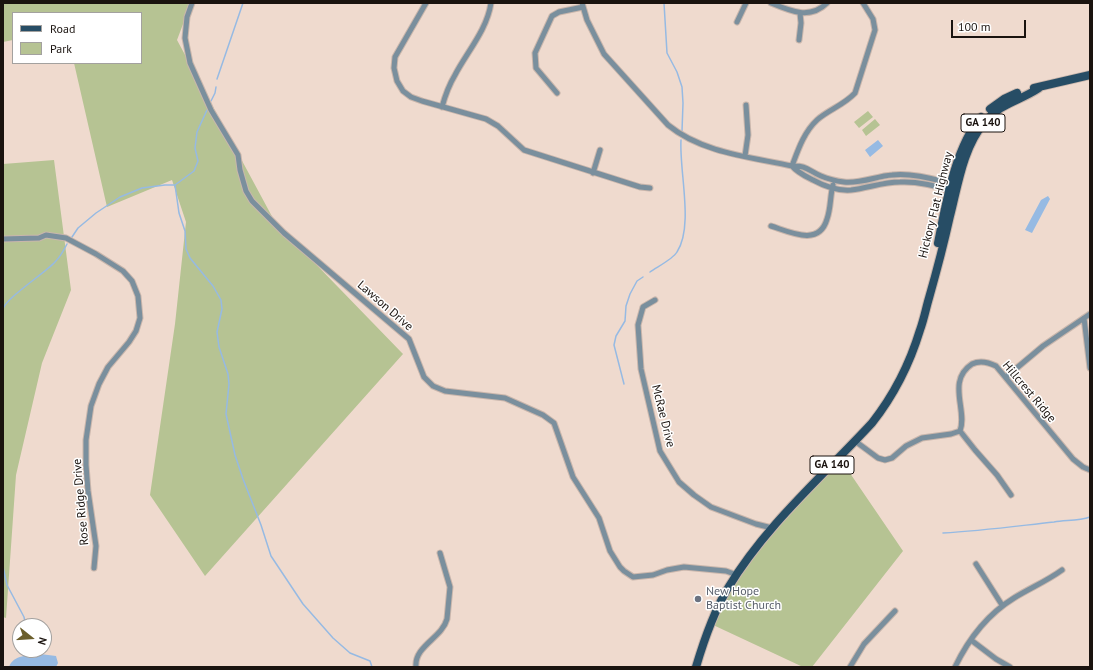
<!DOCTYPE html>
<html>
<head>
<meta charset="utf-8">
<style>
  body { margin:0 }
  #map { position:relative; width:1093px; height:670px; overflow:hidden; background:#efdace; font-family:"PT Sans",sans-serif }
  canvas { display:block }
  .frame { position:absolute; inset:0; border:4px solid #1a130f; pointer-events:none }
  .legend { position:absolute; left:12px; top:12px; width:130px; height:52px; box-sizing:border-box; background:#fff; border:1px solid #a3a19f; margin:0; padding:5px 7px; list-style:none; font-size:12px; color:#1a130f }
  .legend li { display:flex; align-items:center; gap:8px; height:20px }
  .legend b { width:20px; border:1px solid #a3a19f }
  .north { position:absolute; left:12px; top:618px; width:40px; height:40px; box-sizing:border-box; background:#fff; border:1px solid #a3a19f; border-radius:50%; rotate:107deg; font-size:11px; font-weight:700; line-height:16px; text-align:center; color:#1a130f }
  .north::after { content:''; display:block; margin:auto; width:14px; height:18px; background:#6b5e2b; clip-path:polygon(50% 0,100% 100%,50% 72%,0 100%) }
  .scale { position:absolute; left:951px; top:20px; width:75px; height:18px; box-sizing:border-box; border:2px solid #1a130f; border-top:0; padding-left:5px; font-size:12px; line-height:14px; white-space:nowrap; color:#1a130f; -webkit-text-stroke:3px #fff; paint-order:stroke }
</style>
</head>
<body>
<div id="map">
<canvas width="1093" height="670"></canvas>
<div class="frame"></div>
<ul class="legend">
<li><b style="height:5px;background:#274d65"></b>Road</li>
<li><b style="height:11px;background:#b6c393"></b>Park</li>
</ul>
<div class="north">N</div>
<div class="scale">100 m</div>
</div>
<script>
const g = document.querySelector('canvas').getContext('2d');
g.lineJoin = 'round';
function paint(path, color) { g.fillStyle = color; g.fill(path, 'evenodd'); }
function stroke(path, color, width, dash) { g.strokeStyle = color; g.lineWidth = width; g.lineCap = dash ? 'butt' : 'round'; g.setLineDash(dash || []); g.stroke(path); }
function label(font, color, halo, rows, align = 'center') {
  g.font = font + ' "PT Sans",sans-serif'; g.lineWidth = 3; g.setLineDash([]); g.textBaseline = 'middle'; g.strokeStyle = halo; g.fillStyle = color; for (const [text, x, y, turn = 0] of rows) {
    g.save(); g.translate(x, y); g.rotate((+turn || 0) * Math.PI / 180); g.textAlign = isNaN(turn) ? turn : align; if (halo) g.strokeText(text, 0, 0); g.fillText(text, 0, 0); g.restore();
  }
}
paint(new Path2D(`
  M3,3H191L177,40L275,222L403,354L205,576L150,495L175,324L186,222L172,180L107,207L74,63H141V13H13V40L3,42Z
  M868,111L873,117L859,128L854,122Z
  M875,119L880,125L866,136L862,130Z
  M54,160L71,290L42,363L16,475L6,618L3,617V164Z
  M841,460L903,551L812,667H803L711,624L722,592L772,528L785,520Z`), '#b6c393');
paint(new Path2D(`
  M878,140L883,146L870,157L865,150Z
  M1048,196L1050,199L1032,233L1025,230L1041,200Z
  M40,654L56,656L58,663L56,667H9C14,654 28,656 40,654Z`), '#96bae3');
stroke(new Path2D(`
  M664,3L667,53L677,72L682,87L683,103L682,131
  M217,79L243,3
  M211,101L215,93L216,87
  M175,185L179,213L185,231L186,249L190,258L213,286L221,300L222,309L217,332L219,347L228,374L229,384L226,414L235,455L243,479L261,525L271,556L303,604L333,638L350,653L370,661L372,667
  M72,237L78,228L96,213L120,197L142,188L165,185H175L194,171L198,161L195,148L197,132L207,110
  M650,272C657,267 673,259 677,252C694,226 679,171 681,140
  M3,309C6,298 45,273 55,262C60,257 64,250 67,244
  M624,384L614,345L616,336L625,321L626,306L630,294L637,281L643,277
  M943,533C980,531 1017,526 1054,522C1066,520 1078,521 1090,517
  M3,567L7,585L24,617L26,626
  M32,650V655`), '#96bae3', 1.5);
const street = new Path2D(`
  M192,3L187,17L185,38L190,63L211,110L238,155L240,170L246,191L252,201L284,233L409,339L424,377L433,386L445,391L505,398L543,415L554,423L573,477L599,518L610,551L620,567L624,571L633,577L653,575L667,570L684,567L726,571L737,575
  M426,3L395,57L394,68L397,81L403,91L411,97L422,101L486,119L498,126L524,150L640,187L650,188
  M582,3L587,20L604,54L668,125C702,153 751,157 792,166C806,165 809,171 821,176C828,179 836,181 844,182C860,184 877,176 892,175C913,173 933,179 953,184
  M771,3C790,11 810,20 827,3
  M737,22L746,3
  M799,40L801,23L800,13
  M557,93L536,68L535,53L552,16L559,12L583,7
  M442,107C445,96 449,85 455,75C467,52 487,30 491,3
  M745,156L748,135L746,105
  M792,166C798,150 804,132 817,120C828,110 844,105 855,93L875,30L873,19L863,3
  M792,166C798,173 805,176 813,180C824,186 838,191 851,190C868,188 883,182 900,182C918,181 935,186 952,191
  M593,173L600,150
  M771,226C790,232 819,247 827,219C831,208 830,196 833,185
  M3,239L39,238L46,235L66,238L96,254L123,271L132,281L138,296L140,318L136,331L129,342L108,367L99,384L91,406L86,440V465L88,491L96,546L94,568
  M655,300L643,307L638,325L641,369L660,451L679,482L694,495L711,507L756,524L772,528
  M1084,318L1090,368
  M1006,377L1043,346L1090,314
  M855,441L878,458L885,460L892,458L906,446L922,438L951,434L960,431
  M1011,495L997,475L975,450L960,431C968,411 946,381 972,364C980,360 988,362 996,366L1073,459L1083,467L1090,470
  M976,564L1002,605
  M971,640L996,659L1010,667
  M416,667C414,646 442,638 447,619L450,587L440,553
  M850,667L864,644L895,611
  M955,667C968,640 988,614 1014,598C1030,588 1047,581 1062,570`);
const primary = new Path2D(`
  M1034,88L1090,75
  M990,109L1004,99L1017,93
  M938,243C946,204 955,147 981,117
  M696,667C704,640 713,613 728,588C766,525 822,477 872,423C894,395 910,363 920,330C924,319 926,308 929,298C937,270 944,243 950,216C958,185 963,148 984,123C1000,103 1020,101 1039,88`);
stroke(street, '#c9b6ac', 7);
stroke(primary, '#c9b6ac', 10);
stroke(street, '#7a8f9d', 5);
stroke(primary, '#274d65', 8);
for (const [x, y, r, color] of [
  [698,599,4,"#6b7280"]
]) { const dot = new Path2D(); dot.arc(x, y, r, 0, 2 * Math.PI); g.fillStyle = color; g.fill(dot); stroke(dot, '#fff', 1.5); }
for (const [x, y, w] of [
  [983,123,44],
  [832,465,44]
]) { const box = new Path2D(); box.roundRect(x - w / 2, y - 9, w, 18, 3); g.fillStyle = '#fff'; g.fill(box); stroke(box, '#1a130f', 1); }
label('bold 11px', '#1a130f', null, [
  ["GA 140",983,123],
  ["GA 140",832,465]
]);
label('12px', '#1a130f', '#fff', [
  ["Hickory Flat Highway",936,205,-76],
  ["Lawson Drive",385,306,41],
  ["Hillcrest Ridge",1029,392,50],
  ["McRae Drive",663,416,76],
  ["Rose Ridge Drive",81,502,-95]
]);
label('12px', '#5b616d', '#fff', [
  ["New Hope",706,592],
  ["Baptist Church",706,606]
], 'left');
</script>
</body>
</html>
